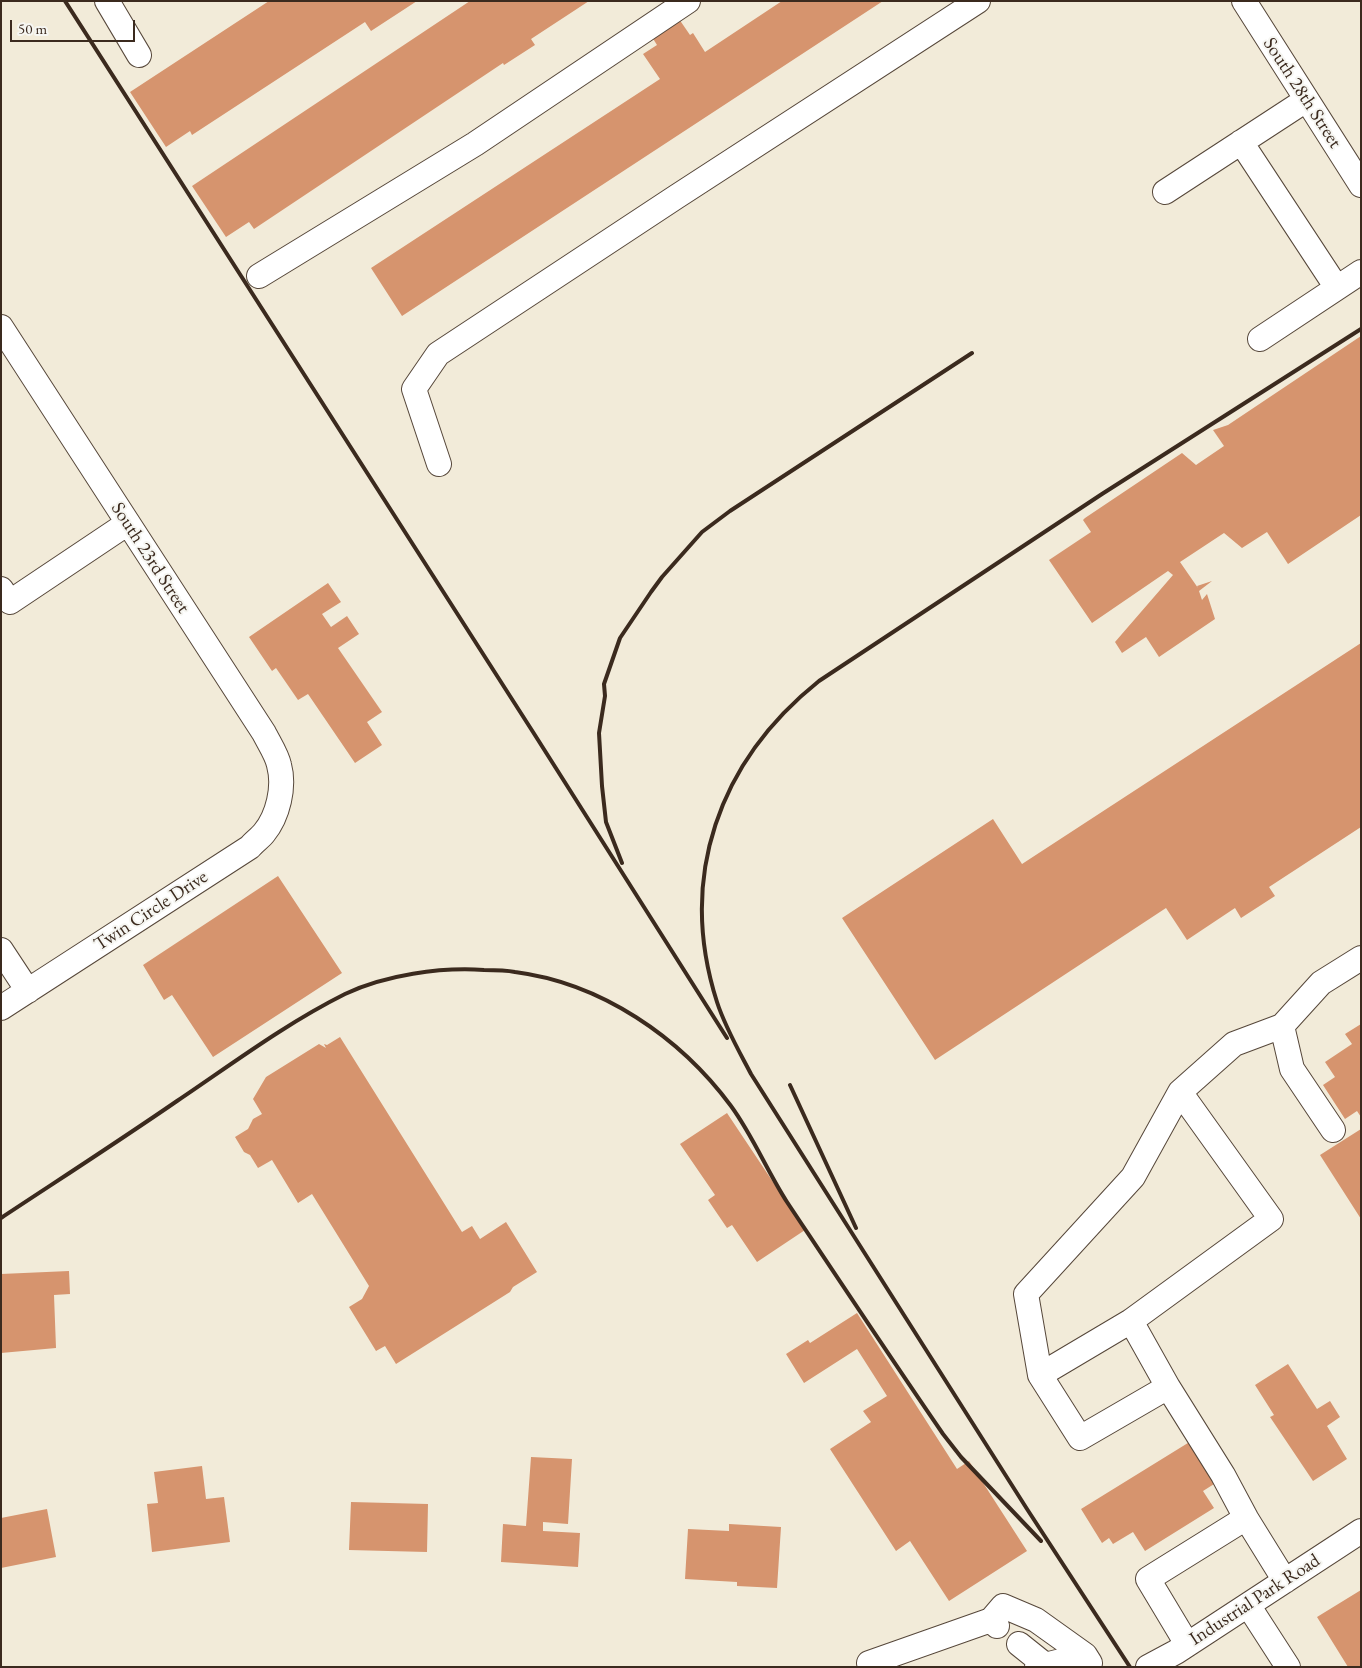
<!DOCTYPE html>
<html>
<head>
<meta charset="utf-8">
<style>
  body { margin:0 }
  #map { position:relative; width:1362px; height:1668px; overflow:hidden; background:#f2ebd9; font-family:"EB Garamond",serif }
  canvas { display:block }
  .frame { position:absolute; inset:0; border:2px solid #3b2a1e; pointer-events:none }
  .scale { position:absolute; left:10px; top:20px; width:125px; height:22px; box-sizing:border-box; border:2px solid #3b2a1e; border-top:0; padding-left:6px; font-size:15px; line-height:18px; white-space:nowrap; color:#3b2a1e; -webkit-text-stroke:4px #f6f6f2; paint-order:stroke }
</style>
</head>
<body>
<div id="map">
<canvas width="1362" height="1668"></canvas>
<div class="frame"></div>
<div class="scale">50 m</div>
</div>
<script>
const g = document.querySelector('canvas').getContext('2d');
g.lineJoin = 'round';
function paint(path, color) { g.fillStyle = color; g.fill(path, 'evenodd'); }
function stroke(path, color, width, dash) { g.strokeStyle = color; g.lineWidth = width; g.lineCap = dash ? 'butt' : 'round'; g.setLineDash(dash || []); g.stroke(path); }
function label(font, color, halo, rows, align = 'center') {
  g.font = font + ' "EB Garamond",serif'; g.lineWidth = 4; g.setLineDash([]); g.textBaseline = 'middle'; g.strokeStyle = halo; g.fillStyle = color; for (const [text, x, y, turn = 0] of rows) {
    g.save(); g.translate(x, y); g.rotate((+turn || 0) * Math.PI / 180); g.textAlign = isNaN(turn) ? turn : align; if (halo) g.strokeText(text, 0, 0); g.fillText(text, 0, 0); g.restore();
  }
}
paint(new Path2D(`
  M269,1H417L371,31L365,22L192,135L190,131L166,147L130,92Z
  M470,1H589L531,39L535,45L504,65L503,63L254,229L249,222L226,237L192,186Z
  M782,1H883L402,316L371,268L660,79L643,54L657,45L652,37L679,19L690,35L693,33L705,52Z
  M1361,336V515L1288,564L1267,532L1242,548L1224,533L1180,562L1198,588L1197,586L1212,581L1199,591L1202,600L1207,594L1215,619L1159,657L1146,637L1122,653L1115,642L1173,575L1168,571L1092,623L1049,560L1091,532L1083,520L1085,518L1182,453L1196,465L1224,446L1213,430L1228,425Z
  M328,583L341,602L322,614L331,627L347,616L359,634L338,648L382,712L367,722L382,745L355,763L308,694L298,700L276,668L272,671L249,637Z
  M1361,643V827L1269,887L1275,896L1241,918L1235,908L1187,940L1166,908L935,1060L842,918L993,819L1022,864Z
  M278,876L342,973L213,1057L172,995L164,1000L143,965Z
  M1361,1024V1117L1357,1111L1345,1119L1323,1085L1335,1077L1325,1062L1352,1044L1345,1034Z
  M340,1037L462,1232L472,1226L480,1239L506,1222L537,1272L513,1287L510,1292L396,1364L385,1346L376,1351L349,1307L362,1299L369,1286L312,1194L298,1203L272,1160L258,1168L250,1155L244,1152L235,1137L248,1129L253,1119L262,1114L253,1099L266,1077L319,1044L326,1048L324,1044L327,1045Z
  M727,1113L805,1230L757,1262L732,1225L727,1228L708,1200L715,1195L680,1144Z
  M1361,1129V1219L1320,1155Z
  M69,1271L70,1294L54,1295L56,1348L1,1353V1274Z
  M857,1313L957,1469L969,1461L1027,1551L949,1601L910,1541L896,1551L830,1449L871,1422L863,1411L887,1396L857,1349L804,1383L786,1354L808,1340L810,1343Z
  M1288,1364L1317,1409L1330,1401L1340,1417L1327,1426L1347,1459L1313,1481L1270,1417L1274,1415L1255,1385Z
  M1196,1438L1222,1479L1203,1491L1214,1508L1145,1551L1133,1532L1113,1544L1109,1538L1102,1543L1081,1509Z
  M531,1457L572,1459L568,1524L543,1522V1531L580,1533L578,1567L501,1562L503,1524L526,1526Z
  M202,1466L206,1499L224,1497L230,1542L152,1552L147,1504L158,1503L154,1472Z
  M351,1502L428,1504L427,1552L349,1550Z
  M47,1509L56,1557L1,1568V1518Z
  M729,1524L781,1527L777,1588L737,1586V1582L685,1579L688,1529L729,1531Z
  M1361,1590V1667H1348L1317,1617Z`), '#d6946e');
const minor = new Path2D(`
  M107,1L139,55
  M1244,1L1361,185
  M1241,142L1337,288
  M1165,192L1306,100
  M259,276L475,144L688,1
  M1,327L264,733C269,743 277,755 279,765C285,787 278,816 264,833C260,838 254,842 250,847L1,1008
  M1260,339L1361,272
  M439,464L414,389L438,354L676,197L978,1
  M1,589L10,602L128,523
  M1,950L28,991
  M1333,1130L1292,1069L1282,1026L1321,983L1361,958
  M1131,1321L1168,1387
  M1040,1375L1131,1321L1271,1219L1180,1092
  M1246,1518L1223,1475L1168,1387L1080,1438L1040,1375L1026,1294L1133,1177L1180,1092L1234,1044L1282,1026
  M1248,1605L1288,1667
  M991,1620L1003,1606L1036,1620L1085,1655
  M1019,1644L1044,1664
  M1187,1644L1148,1579L1246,1518L1285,1581
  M869,1663L991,1620L997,1626
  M1037,1667L1085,1655L1090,1663
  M1148,1667L1176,1652L1361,1531`);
stroke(minor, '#56473a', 26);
stroke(minor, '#fff', 24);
stroke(new Path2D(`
  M65,1L533,732L727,1038
  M622,863L606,822L602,786L599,733L605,696L604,684L620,638L651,592L662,577L702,532L730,511L972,353
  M790,1085L856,1228
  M1,1218C60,1179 119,1141 177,1101C232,1064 285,1024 345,994C385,975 440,967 484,970C494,970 505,970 515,972C601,983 680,1037 731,1106C753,1136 767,1171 787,1202C839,1280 890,1357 943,1434L961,1457L1041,1541
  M1130,1667L1027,1509L751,1074C739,1051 725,1027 717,1002C677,877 719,761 819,681L1102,494L1361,329`), '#3b2a1e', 4);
label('19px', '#3b2a1e', '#f6f6f2', [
  ["South 28th Street",1302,93,57],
  ["South 23rd Street",150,558,57],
  ["Twin Circle Drive",151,911,-33],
  ["Industrial Park Road",1255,1600,-33]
]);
</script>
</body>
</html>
